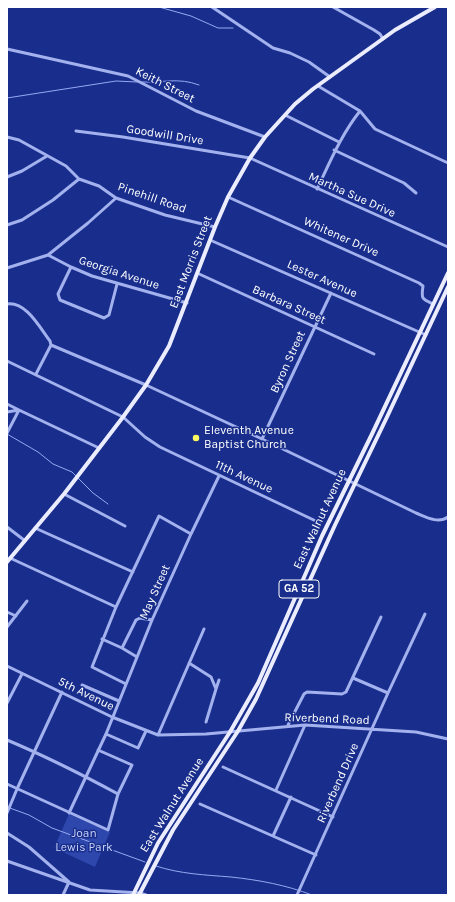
<!DOCTYPE html>
<html>
<head>
<meta charset="utf-8">
<style>
  body { margin:0 }
  #map { position:relative; width:455px; height:902px; overflow:hidden; background:#192e8c; font-family:Karla,sans-serif }
  canvas { display:block }
  .frame { position:absolute; inset:0; border:8px solid #fff; pointer-events:none }
</style>
</head>
<body>
<div id="map">
<canvas width="455" height="902"></canvas>
<div class="frame"></div>
</div>
<script>
const g = document.querySelector('canvas').getContext('2d');
g.lineJoin = 'round';
function paint(path, color) { g.fillStyle = color; g.fill(path, 'evenodd'); }
function stroke(path, color, width, dash) { g.strokeStyle = color; g.lineWidth = width; g.lineCap = dash ? 'butt' : 'round'; g.setLineDash(dash || []); g.stroke(path); }
function label(font, color, halo, rows, align = 'center') {
  g.font = font + ' Karla,sans-serif'; g.lineWidth = 3; g.setLineDash([]); g.textBaseline = 'middle'; g.strokeStyle = halo; g.fillStyle = color; for (const [text, x, y, turn = 0] of rows) {
    g.save(); g.translate(x, y); g.rotate((+turn || 0) * Math.PI / 180); g.textAlign = isNaN(turn) ? turn : align; if (halo) g.strokeText(text, 0, 0); g.fillText(text, 0, 0); g.restore();
  }
}
paint(new Path2D(`
  M69,814L110,832L95,867L54,848Z`), '#2e47ac');
stroke(new Path2D(`
  M159,7L191,16L218,28H233
  M142,82C163,83 178,77 199,85
  M7,98L116,81L137,82
  M7,434L38,452L53,464L72,472L76,476
  M78,478L93,493L108,504
  M7,807L29,815L52,828L145,862
  M156,866C180,874 206,875 231,877C259,880 286,885 312,895`), '#96a9f1', 1);
stroke(new Path2D(`
  M212,7L273,48L290,53L309,62L330,77
  M333,7L374,30L380,34L383,39
  M7,49L128,76L196,111L265,137
  M318,86L360,111L375,129L448,163
  M285,115L339,142
  M76,131L123,137L250,158L448,247
  M7,137L19,140L66,166L79,179L99,186L116,198L165,215L215,227
  M334,150L404,183L416,193
  M7,177L22,171L47,156
  M317,189C330,162 341,135 360,111
  M228,197L419,283L423,286C421,299 422,299 433,304
  M7,225L22,220L53,200L79,179
  M210,240L426,335
  M48,255L71,267L92,276L187,303
  M71,267L58,294L60,300L104,318L109,315L117,284
  M7,268L48,255L88,223L116,198
  M197,273L374,354
  M7,304C26,301 40,328 50,341L51,345L146,385L262,439L416,513C426,517 438,524 448,517
  M7,361L123,417L145,437L160,447L320,523
  M36,374L51,345
  M7,404L19,410L7,433
  M7,412L19,410L99,448
  M262,439L331,293
  M64,494L125,526
  M7,527L24,540
  M35,528L133,572
  M10,558L116,607
  M7,612L16,616
  M7,627L27,601
  M102,639L122,648L137,657
  M122,648L136,620L140,618L152,620
  M189,663L211,677L216,689L206,722
  M7,666L112,717L158,735L206,734L305,725L416,732L448,739
  M353,678L388,693
  M126,684L92,667L116,607L159,516L191,534
  M82,685L119,701
  M216,689L219,680
  M7,703L22,674
  M288,725L304,694L307,692L342,694L346,692L381,617
  M106,734L138,748L146,731
  M158,735L204,629
  M7,740C45,756 81,774 118,794
  M223,767L333,817
  M7,784L108,830L118,794L132,765L98,750
  M276,790L305,725
  M200,804L316,855
  M7,813L17,789L62,692
  M69,813L106,734L152,620L191,534L219,476
  M7,833L29,847L69,882L63,895
  M273,836L291,797
  M7,861L90,890L140,893L146,895
  M297,895L388,693L425,614`), '#a3b2ee', 3);
stroke(new Path2D(`
  M7,562L64,494L123,417L146,385L169,346L215,227L228,197L250,158L265,137L295,104L313,89L395,30L435,7
  M133,895L158,843L230,732L258,683L322,536L372,434L448,273
  M139,895L173,830L238,731L256,699L335,525L387,417L448,287`), '#ebedff', 4);
for (const [x, y, r, color] of [
  [196,438,4,"#fff961"]
]) { const dot = new Path2D(); dot.arc(x, y, r, 0, 2 * Math.PI); g.fillStyle = color; g.fill(dot); stroke(dot, '#192e8c', 1.5); }
for (const [x, y, w] of [
  [299,589,40]
]) { const box = new Path2D(); box.roundRect(x - w / 2, y - 9, w, 18, 3); g.fillStyle = '#192e8c'; g.fill(box); stroke(box, '#fff', 1); }
label('bold 11px', '#fff', null, [
  ["GA 52",299,589]
]);
label('12px', '#fff', '#192e8c', [
  ["Keith Street",165,85,27],
  ["Goodwill Drive",165,135,9],
  ["Martha Sue Drive",352,195,24],
  ["Pinehill Road",152,198,19],
  ["Whitener Drive",341,237,24],
  ["East Morris Street",191,262,-69],
  ["Georgia Avenue",119,273,18],
  ["Lester Avenue",322,279,24],
  ["Barbara Street",289,305,24],
  ["Byron Street",288,362,-65],
  ["11th Avenue",244,477,25],
  ["East Walnut Avenue",320,519,-65],
  ["May Street",155,592,-66],
  ["5th Avenue",86,694,26],
  ["Riverbend Road",327,719,2],
  ["Riverbend Drive",338,783,-66],
  ["East Walnut Avenue",172,805,-58]
]);
label('12px', '#fff', '#192e8c', [
  ["Eleventh Avenue",204,431],
  ["Baptist Church",204,445]
], 'left');
label('12px', '#c9d3fa', '#192e8c', [
  ["Joan",84,834],
  ["Lewis Park",84,848]
]);
</script>
</body>
</html>
